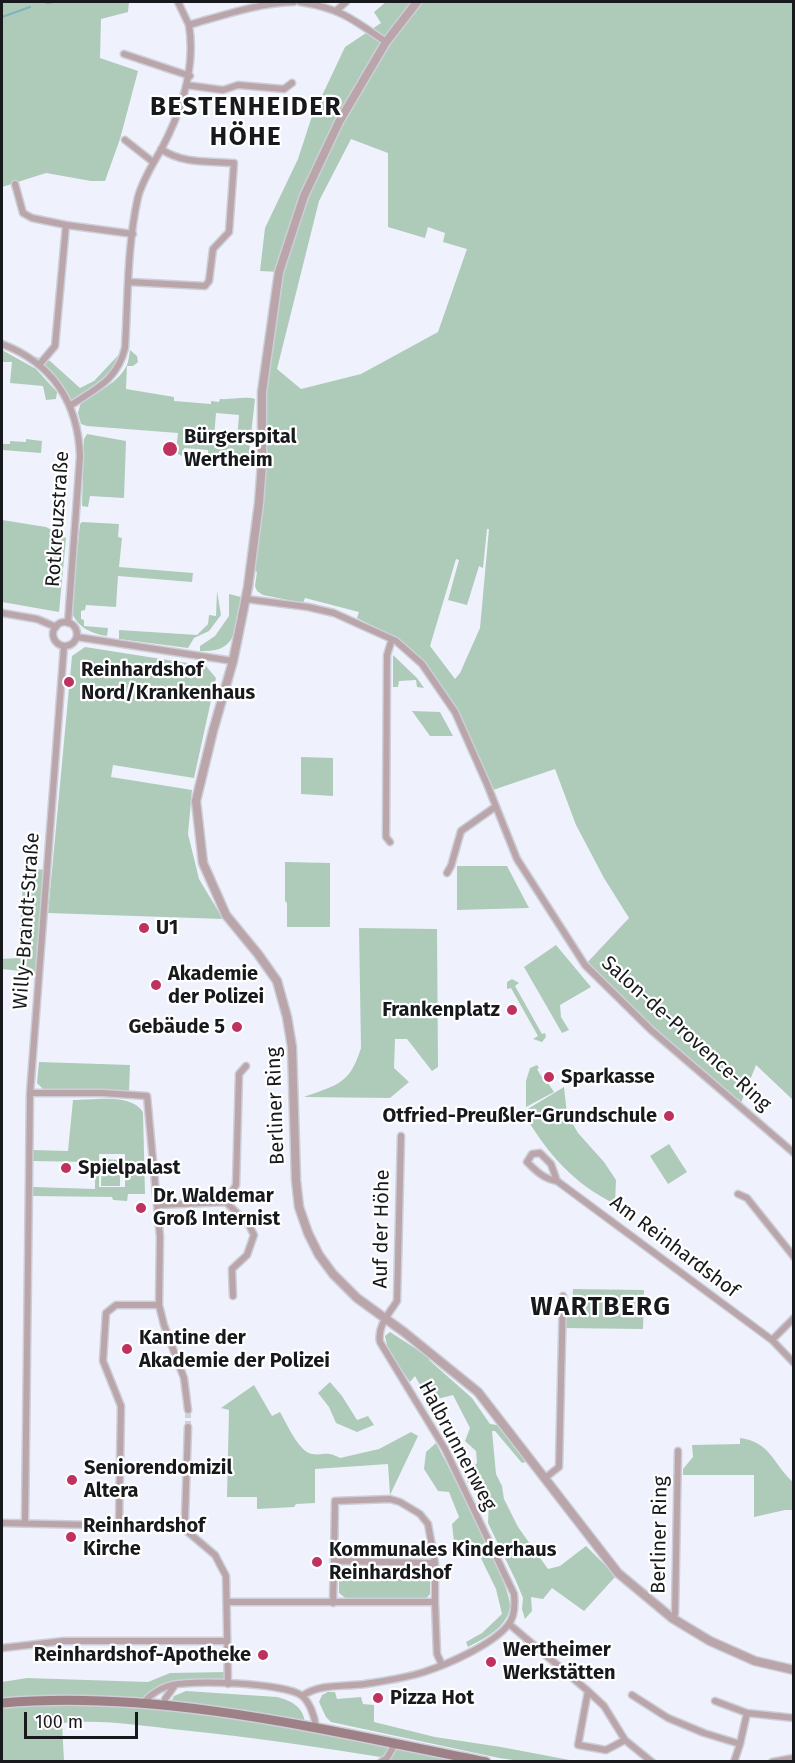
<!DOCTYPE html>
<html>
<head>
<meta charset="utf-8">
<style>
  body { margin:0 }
  #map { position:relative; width:795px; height:1763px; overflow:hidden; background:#eff2fc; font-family:"Fira Sans",sans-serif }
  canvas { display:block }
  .frame { position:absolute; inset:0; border:3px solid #18191c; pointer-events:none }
  .scale { position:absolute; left:24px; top:1712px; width:114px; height:27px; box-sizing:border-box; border:3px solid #18191c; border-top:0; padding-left:8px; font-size:18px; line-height:21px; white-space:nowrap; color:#18191c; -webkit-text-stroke:4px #fff; paint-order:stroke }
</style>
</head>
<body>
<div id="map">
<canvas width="795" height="1763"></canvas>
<div class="frame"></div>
<div class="scale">100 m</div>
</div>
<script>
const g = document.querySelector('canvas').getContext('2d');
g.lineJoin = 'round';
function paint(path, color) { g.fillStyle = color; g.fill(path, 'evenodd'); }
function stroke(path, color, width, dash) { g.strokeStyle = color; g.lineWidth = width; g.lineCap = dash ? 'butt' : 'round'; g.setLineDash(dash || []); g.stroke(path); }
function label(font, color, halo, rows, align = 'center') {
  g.font = font + ' "Fira Sans",sans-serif'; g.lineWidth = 4.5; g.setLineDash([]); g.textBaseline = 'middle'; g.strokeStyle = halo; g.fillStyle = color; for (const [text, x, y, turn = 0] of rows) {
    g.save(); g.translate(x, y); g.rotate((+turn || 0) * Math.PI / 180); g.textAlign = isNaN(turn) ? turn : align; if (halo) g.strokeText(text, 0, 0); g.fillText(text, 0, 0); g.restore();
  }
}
paint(new Path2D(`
  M6,2H129L128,12L101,19L100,58L138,71L120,139L105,181H91L46,173L2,187V3Z
  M386,2H793V1100L756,1065L741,1103L669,1041L651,1030L585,965L629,918L604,878L576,825L555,769L490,791C471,748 454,701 423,664C414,654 400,648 393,636L357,618L359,612L305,598L303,603L263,595L257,591L255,586L257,572L250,570L259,503L262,392L279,272L260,271L265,228L298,159L311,119L345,47L381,23L374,12ZM351,139L388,153V227L425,238L428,227L445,233L443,242L467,249L438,332L361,374L301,389L277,369L319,201ZM487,529H489L480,628L460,673L455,679L430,646L456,559L459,560L448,600L467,605L479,566L483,568Z
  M125,348L110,378L71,405L58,384L19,352L50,361L80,388L94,381Z
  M2,350L36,369L57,392L56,399L46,400L43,386L10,383L12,362H2Z
  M130,350L137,356L138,362L133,366H127L126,389L174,397V401L211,404V401L219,402L220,399C231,400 244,396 255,399L248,461L208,458V450L184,448L182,456L178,454L176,450L178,433L87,426L81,424L78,413L81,402C96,394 120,381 127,365C129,360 129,355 130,350ZM216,413L239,415L237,440L214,438Z
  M87,434L126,441L124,498L90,496L88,507L82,506L84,439Z
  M26,439L42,441L41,453L2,450V444H10V441L26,442Z
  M2,520L46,527L66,538L59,612L2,602Z
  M82,522L119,524L118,537L122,538L119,567L193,573L192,582L118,576L116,607L86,605L85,610L81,611V619L84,620V626L108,628L107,636C91,634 75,626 71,609L80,524Z
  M217,591L221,615L209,631L194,638L188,648L119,639V630L197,635L208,624L209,615L216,616Z
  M229,594L241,597C235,628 239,653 200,651V646L215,636L229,616Z
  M85,647L206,666L216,678L194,778L113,765L111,777L192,790L188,834L199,879L223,919L48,913L72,656Z
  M393,655L417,678L424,688L417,687L416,680L399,681L398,687H393Z
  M412,711L440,712L453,736H430Z
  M301,757L333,758V796L301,794Z
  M285,862L330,863V927H287V903L285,901Z
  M457,866H507L529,908L457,910Z
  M24,868L47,870L39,973L2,969V959L18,958Z
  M359,928L437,929L438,1067L432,1071L407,1039H395L394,1068L409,1082L390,1098L304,1097C337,1085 350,1084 361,1048Z
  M556,945L591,987L560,1005L561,1017L569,1030L562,1033L524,967Z
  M512,979L519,983L515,986L542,1034L545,1033L546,1037L542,1042L533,1039L538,1036L511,988L507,989V982Z
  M39,1062L130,1065L129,1091L44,1090L37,1083Z
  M537,1065L539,1068L537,1069L546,1084L548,1083L554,1092L526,1107V1081L530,1068Z
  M564,1087L567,1114L578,1133L604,1162L616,1180L615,1204C573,1183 549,1155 525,1116L526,1110Z
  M73,1100C94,1100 131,1093 143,1112L145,1194H128L127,1201L113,1200L112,1197L33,1196V1187L95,1189V1165H89L88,1162L33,1161V1150L68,1151ZM99,1154H125V1187H99Z
  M669,1144L687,1172L668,1184L650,1156Z
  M102,1159L120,1160V1186H101Z
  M573,1289L644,1290L643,1329L562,1328V1319L572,1310Z
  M390,1332L430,1358L429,1360L472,1398L490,1424L497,1425L526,1462L522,1463L495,1431H492L496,1474L502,1486L504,1499L518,1527L548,1569L560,1566L586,1546L616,1576L584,1611L552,1588L543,1599L531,1597L532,1611L525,1619L522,1609L523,1598L516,1581L488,1523L489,1498L482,1482L468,1483L464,1475L477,1463L476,1451L465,1441L470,1428L453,1395L429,1401L415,1376L410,1382L388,1350L385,1336Z
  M330,1382L342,1396L357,1420L368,1416L374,1425L357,1432L336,1423L329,1407L318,1393Z
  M254,1385L272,1416L280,1412C287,1424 299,1452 312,1454C325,1456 326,1450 340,1458L379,1449L411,1432L418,1436L390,1495L388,1464L315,1469V1503L296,1504L294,1507L257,1509V1497H227L229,1410L221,1408Z
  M740,1438C771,1442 772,1463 793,1482V1510H785L754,1517V1475H683V1469L693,1457L692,1445L740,1444Z
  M436,1443C449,1468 513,1587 510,1607C507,1628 485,1638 468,1647L466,1642L482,1633L502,1614L496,1589L473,1542H454L452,1524L459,1517L449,1492L438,1491L424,1469L426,1452Z
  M349,1567H424L430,1574V1594L425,1600H348L339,1593V1573Z
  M228,1672V1684L166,1686L143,1704L165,1706L486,1761H389L387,1758C319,1747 250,1737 181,1730C143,1726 101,1719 62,1723L64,1761L2,1762V1682L27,1678L148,1682L170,1673Z
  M186,1691L277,1697C292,1701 304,1707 305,1724L172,1700L174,1696Z
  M328,1692H335L337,1699L361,1697L363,1704L374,1705V1722L435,1737L501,1747L575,1761H521L499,1758L331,1722L326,1717L319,1702L322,1695Z`), '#adcbb8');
stroke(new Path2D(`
  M47,3L54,2
  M2,17L30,7`), '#82b3bc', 2);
stroke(new Path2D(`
  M188,1427V1410`), '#cfd1da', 6, [6, 3]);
const minor = new Path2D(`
  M178,2L189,25
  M300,2C340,8 354,20 386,42
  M337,10L346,2
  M124,54L190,76
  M186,85L223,90L238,85L284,89L292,83
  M125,140L153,162
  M15,184L23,213L32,218L66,225L55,346L39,365
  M66,225L133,234
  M129,282L205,286L209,281L213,249L229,232L234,163C209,161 182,164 161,149
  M2,344C52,363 78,402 80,456L68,623
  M71,405C97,388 117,380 125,348C128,299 127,246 138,197C143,179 153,164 162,148C182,110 196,68 189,25C224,15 258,3 294,2
  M246,599L308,607L334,613L396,641L422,664L455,712L487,784L517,859L585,965L651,1030L794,1153
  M2,613L37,619L56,627
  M53 634a12 12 0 1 1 24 0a12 12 0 1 1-24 0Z
  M77,637L233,661
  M390,842L386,837L387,655L392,639
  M447,873L451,866L461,831L495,807
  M30,1093H103L147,1096L160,1237L159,1305L164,1325L184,1378L188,1410
  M557,1181L551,1164L540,1153L532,1154L527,1162C536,1171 544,1179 557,1181L772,1340
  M738,1194L747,1198L794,1257
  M226,1202L249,1225L254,1235L247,1255L232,1269L233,1296
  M157,1205L226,1202L236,1185L239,1074L246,1066
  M794,1318L772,1340L794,1363
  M545,1478L559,1467L563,1296
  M2,1523L182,1527L215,1555L226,1576L228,1684
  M25,1523L30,1093L64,646
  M119,1525L121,1406L103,1361L106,1313L116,1305H159
  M182,1527L185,1518L188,1427
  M334,1561L335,1501L390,1499L400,1502L420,1514L428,1524L435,1563
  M227,1602H435L437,1654L442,1665
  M333,1603L334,1561L435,1563V1602
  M672,1618L675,1614L678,1451
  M509,1624L588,1691L604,1706L625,1740L652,1762
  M2,1648L64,1641H227
  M588,1691L578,1745L606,1750L625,1740
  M632,1695L668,1718L704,1733L740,1744
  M302,1696C321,1683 343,1687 365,1684C384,1681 406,1678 424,1672C448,1664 492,1645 508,1625C515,1617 515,1604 514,1594L445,1449L380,1342C377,1326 389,1314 397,1301L401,1136
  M715,1701L747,1713
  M143,1704C148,1696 159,1689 168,1686C189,1679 283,1683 301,1695C310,1702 315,1717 316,1728
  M165,1706V1699L175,1685
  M381,1762L387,1758L395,1744
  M734,1762L740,1744L747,1713L794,1718
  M772,1762L794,1758`);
const tertiary = new Path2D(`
  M417,2L386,42L339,122L304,196L279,272L262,392V464L259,503L248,587L233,661L213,731L196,801L203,863L226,915L258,954L277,981L287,1017L292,1047L296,1180L299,1207L308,1233L319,1255L333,1274L357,1298L404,1332L478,1392L618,1573L672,1618L710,1641L755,1661L794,1670`);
const secondary = new Path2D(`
  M2,1703C162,1689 329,1731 486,1762`);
stroke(minor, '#cdcfd8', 9);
stroke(tertiary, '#cdcfd8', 11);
stroke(secondary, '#cdcfd8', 12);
stroke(minor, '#baa6aa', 6);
stroke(tertiary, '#baa6aa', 8);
stroke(secondary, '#9e8186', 9);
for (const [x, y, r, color] of [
  [170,449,8,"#bf315f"],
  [69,682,6,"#bf315f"],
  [144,928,6,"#bf315f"],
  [156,985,6,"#bf315f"],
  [512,1010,6,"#bf315f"],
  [237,1027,6,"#bf315f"],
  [549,1077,6,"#bf315f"],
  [669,1116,6,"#bf315f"],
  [66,1168,6,"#bf315f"],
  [141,1208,6,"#bf315f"],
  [127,1349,6,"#bf315f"],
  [72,1480,6,"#bf315f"],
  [71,1537,6,"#bf315f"],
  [317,1562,6,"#bf315f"],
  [263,1655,6,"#bf315f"],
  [491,1662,6,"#bf315f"],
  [378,1698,6,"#bf315f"]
]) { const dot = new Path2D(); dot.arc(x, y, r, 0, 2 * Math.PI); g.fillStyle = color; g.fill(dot); stroke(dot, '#fff', 2); }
label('bold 20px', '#18191c', '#fff', [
  ["Bürgerspital",184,437],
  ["Wertheim",184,460],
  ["Reinhardshof",81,670],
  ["Nord/Krankenhaus",81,693],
  ["U1",156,928],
  ["Akademie",168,974],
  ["der Polizei",168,997],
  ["Frankenplatz",500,1010,"right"],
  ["Gebäude 5",225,1027,"right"],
  ["Sparkasse",561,1077],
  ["Otfried-Preußler-Grundschule",657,1116,"right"],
  ["Spielpalast",78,1168],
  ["Dr. Waldemar",153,1196],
  ["Groß Internist",153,1219],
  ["Kantine der",139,1338],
  ["Akademie der Polizei",139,1361],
  ["Seniorendomizil",84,1468],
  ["Altera",84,1491],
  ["Reinhardshof",83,1526],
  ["Kirche",83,1549],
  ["Kommunales Kinderhaus",329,1550],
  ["Reinhardshof",329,1573],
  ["Wertheimer",503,1650],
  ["Werkstätten",503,1673],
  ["Reinhardshof-Apotheke",251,1655,"right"],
  ["Pizza Hot",390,1698]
], 'left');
label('20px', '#18191c', '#fff', [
  ["Rotkreuzstraße",58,519,-86],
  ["Willy-Brandt-Straße",27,921,-86],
  ["Salon-de-Provence-Ring",686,1034,42],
  ["Berliner Ring",276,1106,-92],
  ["Auf der Höhe",382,1229,-89],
  ["Am Reinhardshof",674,1247,37],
  ["Halbrunnenweg",457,1446,62],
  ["Berliner Ring",660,1535,-89]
]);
g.letterSpacing = '1.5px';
label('bold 26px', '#18191c', '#fff', [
  ["BESTENHEIDER",246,108],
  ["HÖHE",246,138],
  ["WARTBERG",601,1308]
]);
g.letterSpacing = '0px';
</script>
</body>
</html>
